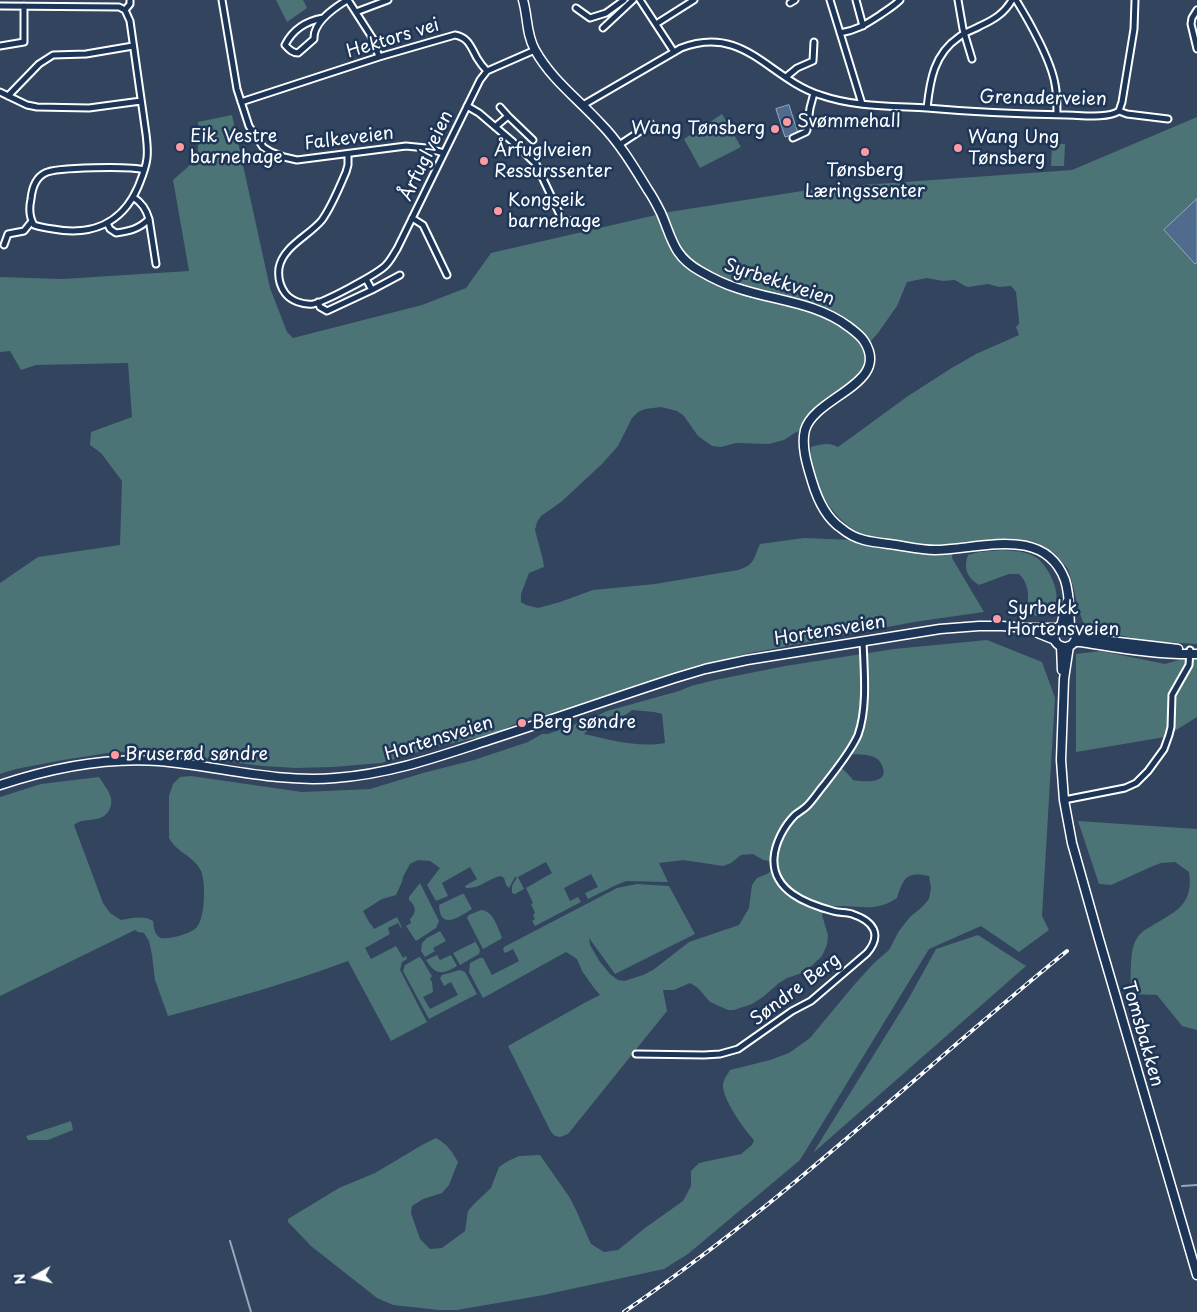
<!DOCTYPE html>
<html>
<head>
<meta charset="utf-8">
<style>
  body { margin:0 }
  #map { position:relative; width:1197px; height:1312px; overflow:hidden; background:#32445e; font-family:"Playpen Sans",sans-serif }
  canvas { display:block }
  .north { position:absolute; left:10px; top:1252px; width:50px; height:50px; -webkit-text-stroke:4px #1d3557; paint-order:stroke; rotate:262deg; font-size:14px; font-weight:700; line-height:20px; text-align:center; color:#fff }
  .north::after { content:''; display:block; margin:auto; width:18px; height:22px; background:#fff; clip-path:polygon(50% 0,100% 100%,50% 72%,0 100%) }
</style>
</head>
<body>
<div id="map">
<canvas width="1197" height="1312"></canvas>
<div class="north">N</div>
</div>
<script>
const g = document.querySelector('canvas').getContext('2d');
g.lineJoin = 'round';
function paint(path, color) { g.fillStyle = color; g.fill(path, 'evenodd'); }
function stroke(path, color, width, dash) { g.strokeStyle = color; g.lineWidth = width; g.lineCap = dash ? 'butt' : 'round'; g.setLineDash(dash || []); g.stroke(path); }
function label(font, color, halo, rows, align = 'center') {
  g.font = font + ' "Playpen Sans",sans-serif'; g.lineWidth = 5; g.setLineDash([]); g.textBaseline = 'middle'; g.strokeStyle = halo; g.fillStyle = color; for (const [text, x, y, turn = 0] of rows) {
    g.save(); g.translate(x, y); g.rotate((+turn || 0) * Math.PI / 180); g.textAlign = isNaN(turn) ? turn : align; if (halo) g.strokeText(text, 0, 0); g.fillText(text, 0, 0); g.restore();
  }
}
paint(new Path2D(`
  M276,0H303L307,8L287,22Z
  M722,114L741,147L700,168L684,139Z
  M232,115L270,288L287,332L293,338L422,305L466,288L491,253L669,212L821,188L1072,170L1197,117V644L1147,641L1085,628L1078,608L1073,586L1068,569L1054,553L1035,542L1010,538L963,542L953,548L952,558L984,612L914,622L745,654L677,672L549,716L530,717L496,733L432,748L381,763L333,767L296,768L262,766L217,760L157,751L114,752L63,760L16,769L0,774V583L38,557L120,545L122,481L101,453L90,445L91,432L132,417L128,363L36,365L21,370L10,351L0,352V277L62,279L189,271L173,180L198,158V122ZM927,278L943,281L955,280L965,286L968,287L988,284L999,287L1011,286L1016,292L1019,320V324L1016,327L1019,335L976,354L950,369L908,396L838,447C829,442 821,444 811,447C806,477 832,520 860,533L854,540L804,538L760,544C753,559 755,565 738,570L655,584L593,590L560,602L538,608L526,605L521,602V594L529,573L544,567L543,560L535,530L537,522L541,516L561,502L602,464L618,446L632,418L638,412L645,409L661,407L677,411L684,416L698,436L712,446L721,447L736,443L769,444L784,440L796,432L797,433C805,424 810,414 819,405C834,391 874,376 864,349L878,333L897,306L907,282Z
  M1052,144H1065L1064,166H1051Z
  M1003,550C1015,551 1027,551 1037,558C1058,575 1072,626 1027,614C1028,599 1031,586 1019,574H1009L979,585C967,578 963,568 968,555L979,552Z
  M987,640L1042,662L1055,698L1042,916L1049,930L1019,952L981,926L929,949L800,1160L688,1254L664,1269L548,1294L544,1295L457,1310H439L393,1305L377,1298L311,1246L288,1222V1219L339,1188L375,1173L422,1145L436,1138C448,1145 451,1150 458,1162L449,1185L442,1193L423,1199L412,1206L411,1213L420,1239L430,1249L442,1248L465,1231L468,1211L474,1204L491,1188L499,1167L508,1161L519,1156L540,1155L570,1198L576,1210L591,1244L604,1252L618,1250L645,1228L683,1201L691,1186V1171L699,1163L741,1154L752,1145L754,1140C745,1131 721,1097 723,1084C723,1080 728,1074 730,1070L770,1060L789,1053L810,1038L854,985L874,963L889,950L899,931L910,917L922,907L929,899L931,888L929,876C907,871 903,878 897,898C871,916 851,901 826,908L822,915L828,935L827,945L822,956L805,972L787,978L779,983L763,997L752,1004L734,1010H728L710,1002L698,988L690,983L674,990H663L667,1011L568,1134L560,1137L555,1136L551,1132L508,1046L586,1002L600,995L594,988L582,971L577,959L566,952L483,998L469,972L470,963L480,958H483L492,975L519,961L513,949L505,953L503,950L504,947L617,888L637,884L669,886L695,934L615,974L589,938L590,945L600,962L610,974L618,980L624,981L643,975L653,970L689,942L739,925L749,908L752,885L757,878L767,874L775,868L776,862L763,860L753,854L741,855L731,863L723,866L683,860L659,863L668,882L626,881L614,886L588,899L585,893L598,887L591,874L564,888L570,901L578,897L581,902L535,926L532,921L535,919L533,915L535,913L531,904L533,903L526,888L552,873L546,862L518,877L524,889L515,894L512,893V886L517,877H515L509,888L506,885L504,878L501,876C488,878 481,889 466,888L465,886L477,879L470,867L442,883L448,896L436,901L427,885L440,868L430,861L418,860L410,864L403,877L402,882L396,895L382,899L363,911L370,924H371L374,929L397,917L402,928H401L398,923L388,928L390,934L365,948L371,959L396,946L403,958L406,956L407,959L402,962L400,970L427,1022L391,1041L348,961C289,983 228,1000 168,1016L155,980L152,955L149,941L144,933L138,932L135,930L0,996V797L41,784L99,777C103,783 109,791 111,798C113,808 106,818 96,819C88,821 81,819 74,825L103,903L110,913L121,920C132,918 144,915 153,921C154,927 154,935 161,938C168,940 193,933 197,927C205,917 206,883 201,871C194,856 176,852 169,838V796L173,784L180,777L191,776L302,792L370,789L423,773L474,760L528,742L542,734H548L597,716L607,711L679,691L691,686L715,680L785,666L894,649ZM632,710L654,712L662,714L665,743C638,748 611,740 584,734C589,728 598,720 606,718C619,714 621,720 632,710ZM845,754C854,755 868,753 876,758C879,760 882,764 883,768C888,784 863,782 853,780C848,773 842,769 837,763L839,757Z
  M1101,651L1165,664L1189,657H1197V717L1165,737L1076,752V654Z
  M1078,821L1197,829V1030L1182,1026L1157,995L1131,994C1131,980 1129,951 1136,940C1139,934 1144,930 1150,927C1174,912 1194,906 1189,872L1175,862L1161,863L1153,866L1111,885L1099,884Z
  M420,883L439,921L436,928L416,941L406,926L411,923L410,919C417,913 416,906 409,900V897Z
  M462,894H464L472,909C459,917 440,931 439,905Z
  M481,910C494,911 497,927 502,937L501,939L483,949L467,918L469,915Z
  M440,931L446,941L433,948L435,951L425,957L421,951L422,943L427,938Z
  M978,935L1026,966L813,1153L909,998L936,949Z
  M473,937L480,950L479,954L460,965L453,953L475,942Z
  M437,955L440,960L451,955L457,966C443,975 435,975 426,960Z
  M419,957L421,958L432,976L430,979L432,982L433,992L423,997L430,1009L458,995L451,982L444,986L440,978L442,975L460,970L465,972L477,994L429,1019L403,971L405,965Z
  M71,1121L73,1130L48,1140H28L26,1136Z`), '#4c7376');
const water = new Path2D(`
  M789,105L798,133L785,137L776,109Z
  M1197,199V262L1195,264L1164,230Z`);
paint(water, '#4f6c8f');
stroke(water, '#95a7bc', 1);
stroke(new Path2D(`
  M1182,1186L1197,1185
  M230,1241L251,1312`), '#95a7bc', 2);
const street = new Path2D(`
  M222,0L237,89L249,126L263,147L271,152L284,157L297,160L406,146L426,148L444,153
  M348,0L373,39L379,57
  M640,0L674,52
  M830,0L862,104
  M856,0L863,26
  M958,0L963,29L972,59
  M1012,0C1004,14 993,20 980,26C973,30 965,32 959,37C934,54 930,80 927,108C973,112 1019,114 1066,115C1080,115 1107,119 1119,111L1127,114L1168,119
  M1016,0C1029,21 1051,60 1055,84C1057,94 1057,104 1057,114
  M790,3L795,0
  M0,6L119,7L125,10L130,21L146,134C147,142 148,150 147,158C146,168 142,177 138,187C122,224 91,236 53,229C46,228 40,227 34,225C29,217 29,208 31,199C32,189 35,178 45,173C56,167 131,166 144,170
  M576,8L590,18L606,13L624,0
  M125,10L130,4V0
  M1197,10L1192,18L1191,24L1197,49
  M356,12L388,0
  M323,18C306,21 293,29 285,45C289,49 292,53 298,53L314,39C313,22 334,8 347,0
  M656,24L694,0
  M603,28L633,0
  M840,33C858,30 866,24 880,15C887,10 894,6 900,0
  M0,46L24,42V6
  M786,77L797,68L813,61L814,42
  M0,92L27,105L37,107L89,108L141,101
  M8,96L39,64L53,55L86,54L133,46
  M241,102L379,57L455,35C468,37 471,47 477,58C480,63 483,67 487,71L535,50
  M583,105L681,48C744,24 768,78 820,95C854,107 891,106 927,108
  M467,106L479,113L513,142L536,164L562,219L584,224
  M500,107L508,116
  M1119,111L1122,102L1134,29L1135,0
  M495,127L508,116L533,140
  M793,138L806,132L807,130L810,108L814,93
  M619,145L651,124
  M348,154V165L346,172C339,188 332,206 322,220C309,236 283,246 279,268C278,276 280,286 285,293C291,301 303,305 313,304C325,302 373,276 384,267C390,262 393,255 397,249L480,80L487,71
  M412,218L423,225L447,275
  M149,219L156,264
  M107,223L110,229L116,233C130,231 139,229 149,219C146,209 142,203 133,197
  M4,245L8,234L24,231L32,221
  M372,290L400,275
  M318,302L320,307L327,311L372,290L366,279
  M1064,800L1125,788L1136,783L1148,771L1164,749L1169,735L1171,727L1172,695L1189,665L1190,650
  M636,1054L704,1055L720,1054L738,1049L792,1011L811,1001L867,953C883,934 873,921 852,914C846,912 839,913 833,911C807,904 772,891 774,858C775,843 784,826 795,815C799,812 804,809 807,806C813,800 818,792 824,785C836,769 850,753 858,735C868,707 864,670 863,641`);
const secondary = new Path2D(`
  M523,0C528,17 526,34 535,50C551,79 578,99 600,123C619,142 634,167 648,190C653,197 657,205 661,213C672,238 673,256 700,271C712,278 724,284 737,288C775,301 816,302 849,327C854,331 860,335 864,341C892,384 815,396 805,430C801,446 807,465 812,481C817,498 825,517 841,528C847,533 856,538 864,540C872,542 881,543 889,544C905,546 920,550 935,550C978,550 1044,524 1065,580C1070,595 1069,611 1070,626
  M1061,626L1067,602`);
const primary = new Path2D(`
  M1054 636a11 11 0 1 1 22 0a11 11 0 1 1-22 0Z
  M1030,630L1055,640
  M1075,632L1082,635L1110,641L1178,649
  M1074,642H1081C1120,648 1157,655 1197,654
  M1061,646L1062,670
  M1069,646L1064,679L1061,760L1064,800L1072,843L1099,939L1197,1275
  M0,785C51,768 105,757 159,761C218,766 276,783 335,778C390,774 437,757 489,740C551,720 613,698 675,678L705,669L747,660L940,629L979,626H1002L1026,628H1058`);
stroke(street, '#fff', 9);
stroke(secondary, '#fff', 11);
stroke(primary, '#fff', 11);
stroke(street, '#1d3557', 5);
stroke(secondary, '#1d3557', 8);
stroke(primary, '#1d3557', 8);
const rail = new Path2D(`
  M624,1312C670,1280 715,1247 758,1212C863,1128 962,1036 1067,951`);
stroke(rail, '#fff', 4);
stroke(rail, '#1d3557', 2, [5.5]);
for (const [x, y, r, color] of [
  [787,122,5,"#ff9aa2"],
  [775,129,5,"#ff9aa2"],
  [180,147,5,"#ff9aa2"],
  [958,148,5,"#ff9aa2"],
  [865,152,5,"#ff9aa2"],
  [484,161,5,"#ff9aa2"],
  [498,211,5,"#ff9aa2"],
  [997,619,5,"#ff9aa2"],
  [522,723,5,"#ff9aa2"],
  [115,755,5,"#ff9aa2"]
]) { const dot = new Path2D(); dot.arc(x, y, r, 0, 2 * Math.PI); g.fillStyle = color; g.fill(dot); stroke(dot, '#1d3557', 2); }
label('18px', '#fff', '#1d3557', [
  ["Hektors vei",393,39,-17],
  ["Grenaderveien",1043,99,1],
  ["Falkeveien",349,139,-7],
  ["Årfuglveien",427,156,-64],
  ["Syrbekkveien",779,283,18],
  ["Hortensveien",830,631,-9],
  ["Hortensveien",439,739,-17],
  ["Søndre Berg",796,990,-37],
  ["Tomsbakken",1142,1034,74]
]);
label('18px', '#fff', '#1d3557', [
  ["Svømmehall",797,122],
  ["Wang Tønsberg",765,129,"right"],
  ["Eik Vestre",190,137],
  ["barnehage",190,158],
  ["Wang Ung",968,138],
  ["Tønsberg",968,159],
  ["Årfuglveien",494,151],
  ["Ressurssenter",494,172],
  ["Tønsberg",865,171,"center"],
  ["Læringssenter",865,192,"center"],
  ["Kongseik",508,201],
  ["barnehage",508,222],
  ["Syrbekk",1007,609],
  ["Hortensveien",1007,630],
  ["Berg søndre",532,723],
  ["Bruserød søndre",125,755]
], 'left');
</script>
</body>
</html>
